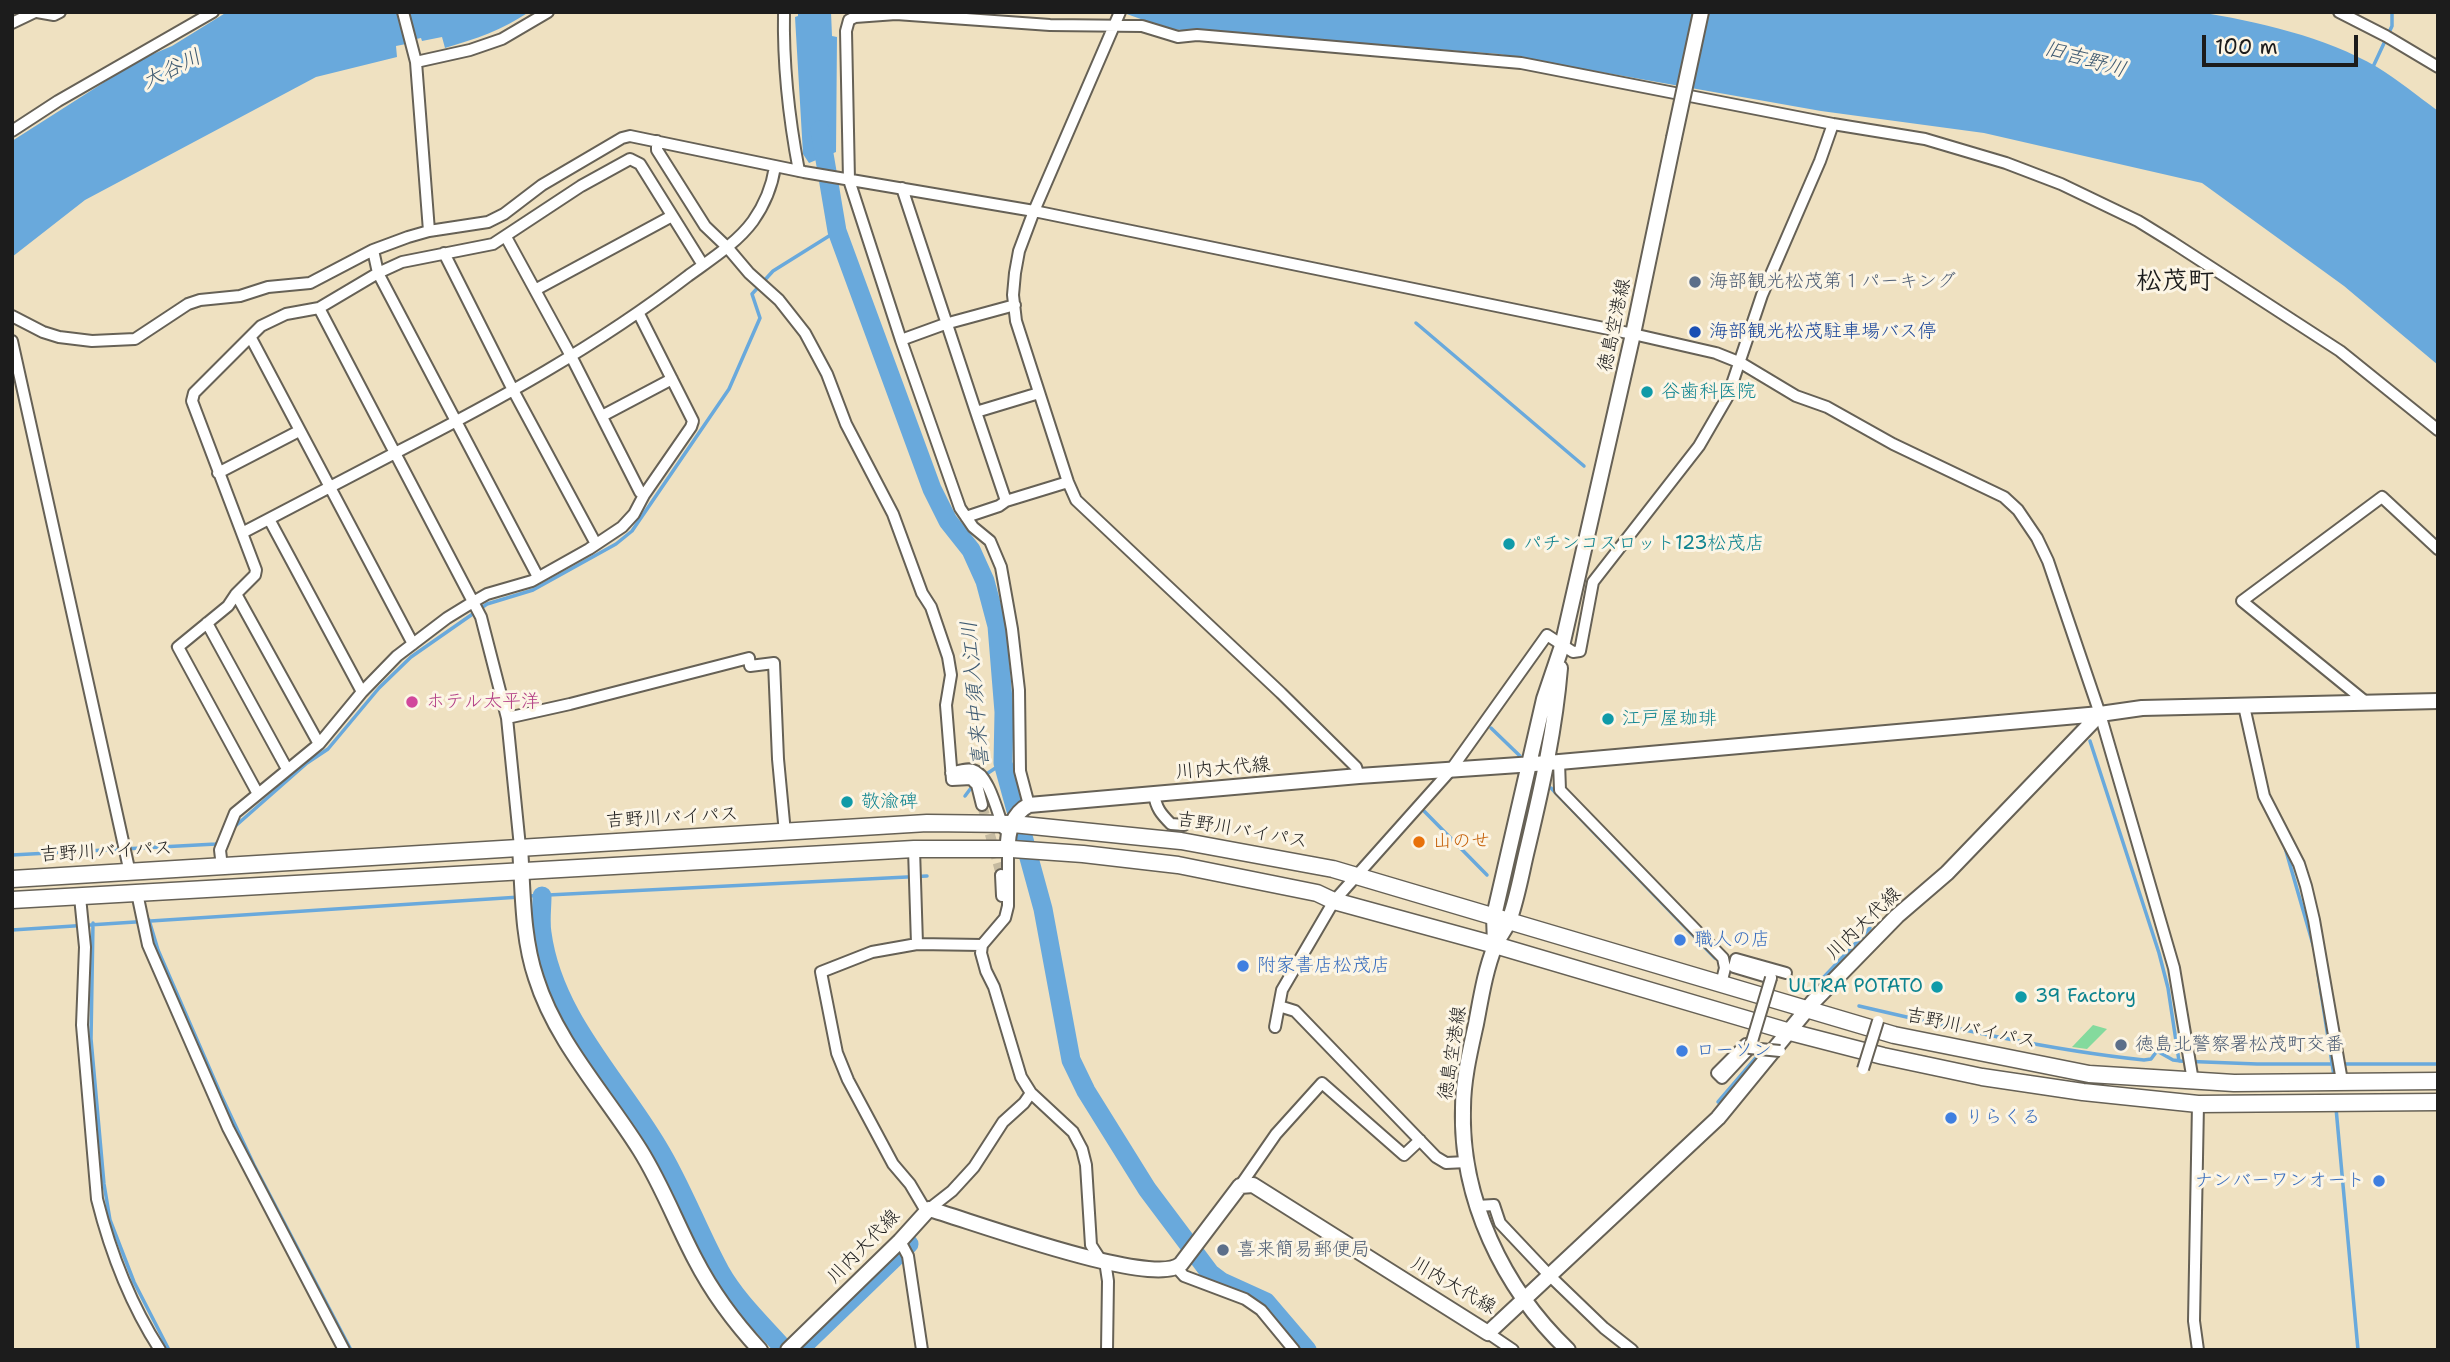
<!DOCTYPE html>
<html>
<head>
<meta charset="utf-8">
<style>
  body { margin:0 }
  #map { position:relative; width:2450px; height:1362px; overflow:hidden; background:#efe1c1; font-family:"Shantell Sans",sans-serif }
  canvas { display:block }
  .frame { position:absolute; inset:0; border:14px solid #1c1c1c; pointer-events:none }
  .scale { position:absolute; left:2202px; top:35px; width:156px; height:32px; box-sizing:border-box; border:4px solid #1c1c1c; border-top:0; padding-left:9px; font-size:21px; line-height:24px; white-space:nowrap; color:#1c1c1c; -webkit-text-stroke:5px #fcf5e5; paint-order:stroke }
</style>
</head>
<body>
<div id="map">
<canvas width="2450" height="1362"></canvas>
<div class="frame"></div>
<div class="scale">100 m</div>
</div>
<script>
const g = document.querySelector('canvas').getContext('2d');
g.lineJoin = 'round';
function paint(path, color) { g.fillStyle = color; g.fill(path, 'evenodd'); }
function stroke(path, color, width, dash) { g.strokeStyle = color; g.lineWidth = width; g.lineCap = dash ? 'butt' : 'round'; g.setLineDash(dash || []); g.stroke(path); }
function label(font, color, halo, rows, align = 'center') {
  g.font = font + ' "Shantell Sans","Klee One",sans-serif'; g.lineWidth = 6; g.setLineDash([]); g.textBaseline = 'middle'; g.strokeStyle = halo; g.fillStyle = color; for (const [text, x, y, turn = 0] of rows) {
    g.save(); g.translate(x, y); g.rotate((+turn || 0) * Math.PI / 180); g.textAlign = isNaN(turn) ? turn : align; if (halo) g.strokeText(text, 0, 0); g.fillText(text, 0, 0); g.restore();
  }
}
paint(new Path2D(`
  M2093,1025L2107,1029L2087,1049L2072,1047Z`), '#84da9d');
paint(new Path2D(`
  M227,12H529C502,30 476,39 445,48L442,37L422,41L421,38L406,41V44L396,46L397,57L316,77L85,200L12,257V141L139,60L172,46Z
  M798,12H831L832,36L837,37L836,152L809,163L803,154L795,17L798,16Z
  M1121,12H2198C2256,21 2326,37 2377,67C2398,80 2418,96 2438,111V365L2344,286L2202,183L1984,133L1821,111L1499,54L1169,29Z`), '#69a9dc');
stroke(new Path2D(`
  M2372,69L2392,26V12
  M1416,323L1584,466
  M1491,728L1520,756
  M2090,741L2159,953L2168,988L2179,1061L2257,1064H2438
  M985,775L1003,763
  M1551,788L1715,958
  M965,796L974,784
  M1424,811L1487,875
  M232,829L307,763L328,749L379,688L411,657L487,604L533,590L616,544L632,531L729,389L760,318L752,294L773,271L837,231
  M2284,844L2314,948
  M12,855L216,844L219,841
  M528,896L927,876
  M149,920L158,950L221,1095L254,1165L351,1350
  M93,923L91,1039L104,1184L110,1220L134,1282L169,1350
  M12,930L520,897
  M2318,973L2334,1076
  M1823,978L1870,928
  M1859,1006C1953,1028 2048,1050 2144,1060L2151,1059L2157,1051L2173,1060L2181,1061
  M1718,1102L1760,1053
  M2336,1108L2358,1350`), '#69a9dc', 3.5);
stroke(new Path2D(`
  M820,130L837,231L932,489L948,521L971,550L985,581L997,626L1004,712L1003,763L1043,909L1071,1060L1086,1091L1147,1189L1210,1273L1222,1282L1266,1302L1307,1350
  M542,896C542,908 540,921 542,933C553,1016 617,1078 658,1147C682,1186 698,1231 720,1271C737,1301 763,1325 785,1350
  M799,1350L909,1244`), '#69a9dc', 19);
stroke(new Path2D(`
  M982,805L1001,875`), '#c5baa0', 10, [10, 5]);
const minor = new Path2D(`
  M37,12L54,15L60,12
  M403,12L416,62L429,231
  M784,12C783,64 789,119 799,171
  M1120,12L1034,211L1019,251L1015,273L1013,295L1016,321L1068,482L1076,500L1281,693L1356,767L1359,776
  M2339,12L2386,36L2438,67
  M12,23L35,12
  M416,62L470,50L502,39L548,12
  M12,131L58,101L213,12
  M657,141V150L705,226L727,247L749,273L779,300L805,333L827,374L846,424L893,514L922,593L931,607L948,657L951,675L946,705L952,780L971,779L977,785L982,805
  M902,188L976,412L1039,393
  M506,237L571,356L640,492L644,495
  M373,250L378,273L538,577
  M444,253L513,390L596,544
  M535,290L672,216
  M12,316L43,332L59,337L92,341L135,339L188,304L200,300L240,296L268,287L310,283L373,250L408,237L429,231L488,222L504,214L542,185L622,138L630,136L804,172L1034,211L1633,334L1716,353L1741,363L1796,396L1827,407L1893,444L2004,497L2018,510L2037,538L2048,561L2100,714L2174,968L2193,1081
  M251,338L413,644
  M901,340L945,324L1015,305
  M12,341L130,873
  M976,412L1006,501L1068,482
  M602,416L672,379
  M218,473L299,431
  M966,517L999,506L1006,501
  M269,519L362,692
  M242,533L395,453L319,308
  M236,594L228,606L178,647L258,794
  M207,623L287,769
  M2367,703L2242,601L2382,497L2438,549
  M2244,706L2264,796L2299,864L2306,886L2314,920L2342,1081
  M507,718L570,704L749,658L750,666L774,663L778,759L785,833
  M319,744L236,594L255,575L256,570L192,401L194,393L261,326L286,314L319,308L378,273L402,262L493,244L581,186L630,159L640,164L703,265
  M1559,762L1560,790L1723,958L1725,968L1721,984
  M951,773C958,771 967,768 973,770C989,774 998,815 1004,829
  M1154,794C1156,808 1161,814 1171,824L1184,825
  M1029,805L1020,771L1019,690L1012,629L1001,567L990,541L973,527L960,508L901,340L849,180L846,31L849,20L855,17L896,14L1050,25L1142,26L1178,37L1197,35L1521,63L1833,124L1925,139L2006,163L2061,184L2138,221L2172,242L2340,351L2438,430
  M520,847L507,718L481,617L395,453C497,401 597,346 688,276C710,260 737,243 753,221C765,204 772,186 775,167
  M914,849L917,944L982,945
  M1008,849V906L1005,918L982,945L981,953L986,971L994,987L1021,1077L1031,1093L1073,1132L1082,1149L1086,1165L1091,1245L1100,1259
  M222,867L220,850L235,813L319,744L362,692L397,656L447,618L473,602L487,594L532,581L589,549L622,527L634,514L644,495L691,427L693,421L639,314
  M1001,875L1002,896
  M137,893L148,945L228,1128L344,1350
  M80,897L85,947L82,1025L97,1199C110,1251 131,1305 160,1350
  M917,944L872,952L821,972L837,1053L848,1080L893,1164L910,1184L926,1211
  M1771,978L1734,967L1736,959L1786,973
  M1279,1006L1295,1011L1436,1157L1446,1163L1467,1162
  M1275,1027L1282,990L1334,901L1450,771L1547,635L1573,652L1580,651L1593,582L1699,446L1728,396L1762,295L1820,161L1833,124
  M1746,1044L1717,1073L1722,1078L1750,1048
  M2198,1104L2194,1321L2198,1350
  M1240,1186L1276,1134L1322,1083L1404,1155L1420,1140
  M1477,1206L1494,1205L1500,1223L1550,1276L1604,1328L1632,1350
  M929,1209L952,1191L974,1167L1003,1122L1024,1103L1031,1093
  M900,1241L908,1256L922,1350
  M1105,1261L1108,1281L1107,1350
  M1177,1268L1184,1276L1245,1299L1261,1310L1294,1350
  M1488,1333L1513,1350`);
const major = new Path2D(`
  M1560,668C1555,729 1542,787 1528,846C1522,870 1518,895 1510,918C1507,928 1499,936 1495,946C1485,971 1481,998 1476,1024C1470,1051 1463,1080 1463,1108C1460,1198 1503,1288 1568,1350
  M520,847C523,890 522,937 536,978C556,1042 605,1094 640,1150C662,1185 676,1223 695,1259C712,1292 735,1323 760,1350
  M1008,849C1007,832 1013,813 1029,805L1359,776L1548,763L2100,714L2142,708L2438,701
  M1495,945L1494,916L1544,699L1562,646L1633,334L1674,138
  M788,1350L900,1241L929,1209C969,1220 1154,1289 1181,1264L1240,1186L1253,1185L1488,1333L1718,1118L1813,1002L1897,916L1947,873L2100,714`);
const highway = new Path2D(`
  M12,879L927,823L1013,824L1181,841L1333,869L1894,1035L2089,1074L2234,1083L2438,1081
  M12,900L914,849H1012L1083,854L1178,865L1317,893L1334,901L1495,945L1790,1032L1883,1056L1982,1077L2083,1092L2198,1104L2438,1102`);
stroke(minor, '#666156', 14);
stroke(major, '#666156', 18);
stroke(highway, '#666156', 19);
stroke(minor, '#fff', 10);
stroke(major, '#fff', 14);
stroke(highway, '#fff', 16);
const minorBridge = new Path2D(`
  M1771,978L1750,1048L1780,1051
  M1863,1069L1878,1021`);
const majorBridge = new Path2D(`
  M1674,138L1701,12`);
stroke(minorBridge, '#666156', 14, []);
stroke(majorBridge, '#666156', 18, []);
stroke(minorBridge, '#fff', 10);
stroke(majorBridge, '#fff', 14);
for (const [x, y, r, color] of [
  [1695,282,7,"#5c6f8a"],
  [1695,332,7,"#1a4fb4"],
  [1647,392,7,"#0f9aa8"],
  [1509,544,7,"#0f9aa8"],
  [412,702,7,"#d1479c"],
  [1608,719,7,"#0f9aa8"],
  [847,802,7,"#0f9aa8"],
  [1419,842,7,"#e8710a"],
  [1680,940,7,"#3f7fe0"],
  [1243,966,7,"#3f7fe0"],
  [1937,987,7,"#0f9aa8"],
  [2021,997,7,"#0f9aa8"],
  [2121,1045,7,"#5c6f8a"],
  [1682,1051,7,"#3f7fe0"],
  [1951,1118,7,"#3f7fe0"],
  [2379,1181,7,"#3f7fe0"],
  [1223,1250,7,"#5c6f8a"]
]) { const dot = new Path2D(); dot.arc(x, y, r, 0, 2 * Math.PI); g.fillStyle = color; g.fill(dot); stroke(dot, '#fcf5e5', 2.5); }
label('19px', '#4e5e75', '#fcf5e5', [
  ["海部観光松茂第１パーキング",1709,282],
  ["徳島北警察署松茂町交番",2135,1045],
  ["喜来簡易郵便局",1237,1250]
], 'left');
label('19px', '#1c1c1c', '#fcf5e5', [
  ["徳島空港線",1615,325,-78],
  ["川内大代線",1223,769,-5],
  ["吉野川バイパス",672,818,-3],
  ["吉野川バイパス",1242,831,10],
  ["吉野川バイパス",106,852,-3],
  ["川内大代線",1864,924,-44],
  ["吉野川バイパス",1971,1029,12],
  ["徳島空港線",1453,1053,-81],
  ["川内大代線",864,1247,-46],
  ["川内大代線",1453,1286,30]
]);
label('19px', '#164399', '#fcf5e5', [
  ["海部観光松茂駐車場バス停",1709,332]
], 'left');
label('19px', '#0d838f', '#fcf5e5', [
  ["谷歯科医院",1661,392],
  ["パチンコスロット123松茂店",1523,544],
  ["江戸屋珈琲",1622,719],
  ["敬渝碑",861,802],
  ["ULTRA POTATO",1923,987,"right"],
  ["39 Factory",2035,997]
], 'left');
label('19px', '#b23c85', '#fcf5e5', [
  ["ホテル太平洋",426,702]
], 'left');
label('19px', '#c56008', '#fcf5e5', [
  ["山のせ",1433,842]
], 'left');
label('19px', '#366cbe', '#fcf5e5', [
  ["職人の店",1694,940],
  ["附家書店松茂店",1257,966],
  ["ローソン",1696,1051],
  ["りらくる",1965,1118],
  ["ナンバーワンオート",2365,1181,"right"]
], 'left');
label('italic 21px', '#3f5b72', '#fcf5e5', [
  ["旧吉野川",2085,60,16],
  ["大谷川",172,70,-26],
  ["喜来中須入江川",976,694,-95]
]);
label('bold 26px', '#1c1c1c', '#fcf5e5', [
  ["松茂町",2175,282]
]);
</script>
</body>
</html>
